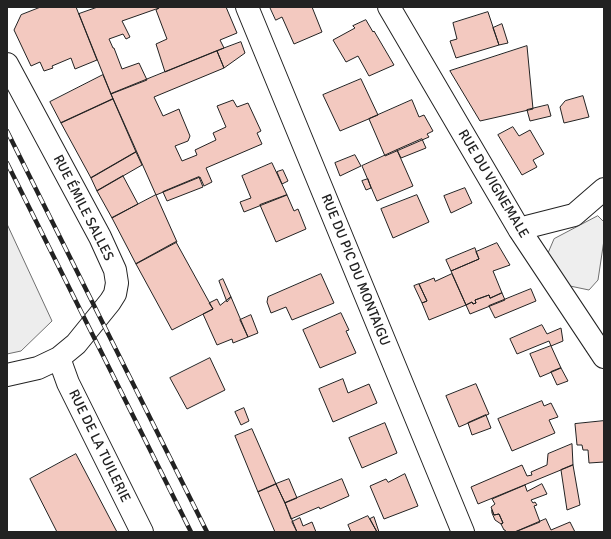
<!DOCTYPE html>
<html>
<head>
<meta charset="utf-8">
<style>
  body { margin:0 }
  #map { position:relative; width:611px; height:539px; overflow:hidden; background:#fff; font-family:Signika,sans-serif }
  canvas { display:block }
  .frame { position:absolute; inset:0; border:8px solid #222; pointer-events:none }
</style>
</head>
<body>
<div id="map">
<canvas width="611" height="539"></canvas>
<div class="frame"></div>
</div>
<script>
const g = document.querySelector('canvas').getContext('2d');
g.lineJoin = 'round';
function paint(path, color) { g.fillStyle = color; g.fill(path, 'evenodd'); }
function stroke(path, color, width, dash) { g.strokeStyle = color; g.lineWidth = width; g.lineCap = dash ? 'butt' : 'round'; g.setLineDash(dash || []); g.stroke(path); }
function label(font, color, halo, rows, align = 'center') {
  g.font = font + ' Signika,sans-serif'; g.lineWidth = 3; g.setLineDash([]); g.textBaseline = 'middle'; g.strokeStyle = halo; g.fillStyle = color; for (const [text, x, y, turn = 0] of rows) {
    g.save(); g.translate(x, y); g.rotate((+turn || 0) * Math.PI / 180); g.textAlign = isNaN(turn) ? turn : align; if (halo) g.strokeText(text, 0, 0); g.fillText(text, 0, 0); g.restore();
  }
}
const green = new Path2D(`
  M598,216L604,222V240L598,280L589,290L570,286L548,253L554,239Z`);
paint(green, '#eee');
stroke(green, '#6f6f6f', 1);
const parking = new Path2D(`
  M7,224L52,321L21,351L7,354Z`);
paint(parking, '#ededed');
stroke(parking, '#6f6f6f', 1);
const building = new Path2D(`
  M41,7H76L97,60L75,69L71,58L52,66L53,68L44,71L40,62L31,66L14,30L21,15Z
  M98,7H159V8L122,21L130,37L126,39L123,34L109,39L113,48H114L122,69L139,63L147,80L111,94L79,14Z
  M159,7H226L237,33L220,40L224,48L165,72L156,44L167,39L156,10L159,8Z
  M270,7H312L322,32L294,44L282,17L276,20Z
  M488,12L499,45L456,58L450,41L457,39L453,23Z
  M366,20L373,32L374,31L394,65L369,76L358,56L346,62L333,40L355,28L353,26Z
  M502,24L508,43L499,45L493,28Z
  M241,42L245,53L224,68L217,51Z
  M527,46L533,109L480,121L450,71Z
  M217,51L224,68L154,97L163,116L179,109L180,112L190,136L188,141L175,146L182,161L197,155L195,150L216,140L213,133L226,127L217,106L233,100L237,107L248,103L261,131L257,133L262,144L206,168L212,182L204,186L200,177L156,195L111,94Z
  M103,75L113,99L61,123L50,102Z
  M361,79L378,115L340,131L323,95Z
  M583,96L589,117L564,123L560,107L565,101Z
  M113,99L136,152L91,178L61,123Z
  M412,100L419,117L424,115L433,131L427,134L429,137L385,156L369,119Z
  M548,105L551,116L530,121L527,110Z
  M513,127L519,136L530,130L544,154L533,160L537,167L522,175L498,135Z
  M422,139L426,148L401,158L397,150Z
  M397,150L413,186L377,201L362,166Z
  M136,152L142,165L97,191L91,178Z
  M355,155L361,166L340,176L335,163Z
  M272,163L287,195L244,212L240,202L251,198L242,176Z
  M283,170L288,181L282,184L277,172Z
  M123,176L138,204L112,218L97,191Z
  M199,177L203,187L167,201L163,192Z
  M368,179L371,188L366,190L362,181Z
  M465,188L472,203L451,213L444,196Z
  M156,195L177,242L136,264L112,218Z
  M287,195L294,211L298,209L306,229L276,242L260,205Z
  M417,195L429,222L393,238L381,209Z
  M176,242L213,309L172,330L136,264Z
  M497,243L510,265L493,271L502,293L490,298L489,295L475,300L476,303L473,304L472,302L466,305L451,271L479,259L476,252Z
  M475,248L479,259L451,271L446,260Z
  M321,274L334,303L292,320L286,307L271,313L267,302L268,297Z
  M452,274L466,305L429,320L422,303L427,301L419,284L434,278L435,281Z
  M223,279L231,297L227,302L219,281Z
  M419,284L427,301L422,303L414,286Z
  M531,289L536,301L495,318L489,306Z
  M502,293L505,300L470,314L466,305L472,302L473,304L476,303L475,300L489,295L490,298Z
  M231,297L248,337L233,343L232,339L217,345L203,314L213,309L209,303L217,299L220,305Z
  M341,313L349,330L346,331L356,353L320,368L303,330Z
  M251,315L258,333L248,337L240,320Z
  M542,325L547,334L561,328L563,341L551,346L549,341L517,354L510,339Z
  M551,346L561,368L540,377L530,354Z
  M210,358L225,390L187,409L170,378Z
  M561,368L568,381L557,385L551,372Z
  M343,379L348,393L369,384L377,403L333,422L319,389Z
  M476,384L489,414L459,427L446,396Z
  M542,401L544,406L551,403L558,417L549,420L555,433L512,451L498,419Z
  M244,408L249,421L241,425L235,412Z
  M486,415L491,428L472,435L468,423Z
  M604,421V462L589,463L588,450H583L582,445H577L575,424Z
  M385,423L397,453L362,468L349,438Z
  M252,429L276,484L258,492L235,436Z
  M572,444L573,465L478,504L471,487L522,465L527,476L532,475L531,472L547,465L548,454Z
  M76,454L117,532H57L30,479Z
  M573,465L580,505L567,510L561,470Z
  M405,474L418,506L384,519L370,486L386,479L388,482Z
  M289,479L297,498L285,503L276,484Z
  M342,479L349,496L320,509L319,507L291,519L285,503Z
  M276,484L285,503L297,532H275L258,492Z
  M542,484L547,494L531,500L533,503L535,502L537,505L534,506L540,522L515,532H506L505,530H504L501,524L503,523L499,514L494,515L491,507L495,504L492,499L525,485L527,491Z
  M492,510L494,515L499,514L503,523L501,524L495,520L492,513Z
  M368,516L377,532H351L348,525Z
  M374,517L379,532H377L370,519Z
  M300,518L303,526L312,522L316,532H297L292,522Z
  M546,519L551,530L570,522L575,532H515Z`);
paint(building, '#f3c9c0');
stroke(building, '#222', 1);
const minor = new Path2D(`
  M247,7L463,532
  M389,7L519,229L604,357
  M7,64L100,237L115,270L117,283L115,294L110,302L76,344L59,358L38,368L7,375
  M519,229L574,215L604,189
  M59,358L68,383L142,532`);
stroke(minor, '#222', 24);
stroke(minor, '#fff', 22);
const rail = new Path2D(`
  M7,131L207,532
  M7,163L191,532`);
stroke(rail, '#222', 4.5);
stroke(rail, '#fff', 3, [9]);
label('14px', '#222', '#fff', [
  ["RUE DU VIGNEMALE",493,184,59],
  ["RUE ÉMILE SALLES",83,208,63],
  ["RUE DU PIC DU MONTAIGU",355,270,68],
  ["RUE DE LA TUILERIE",99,446,64]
]);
</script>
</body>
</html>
